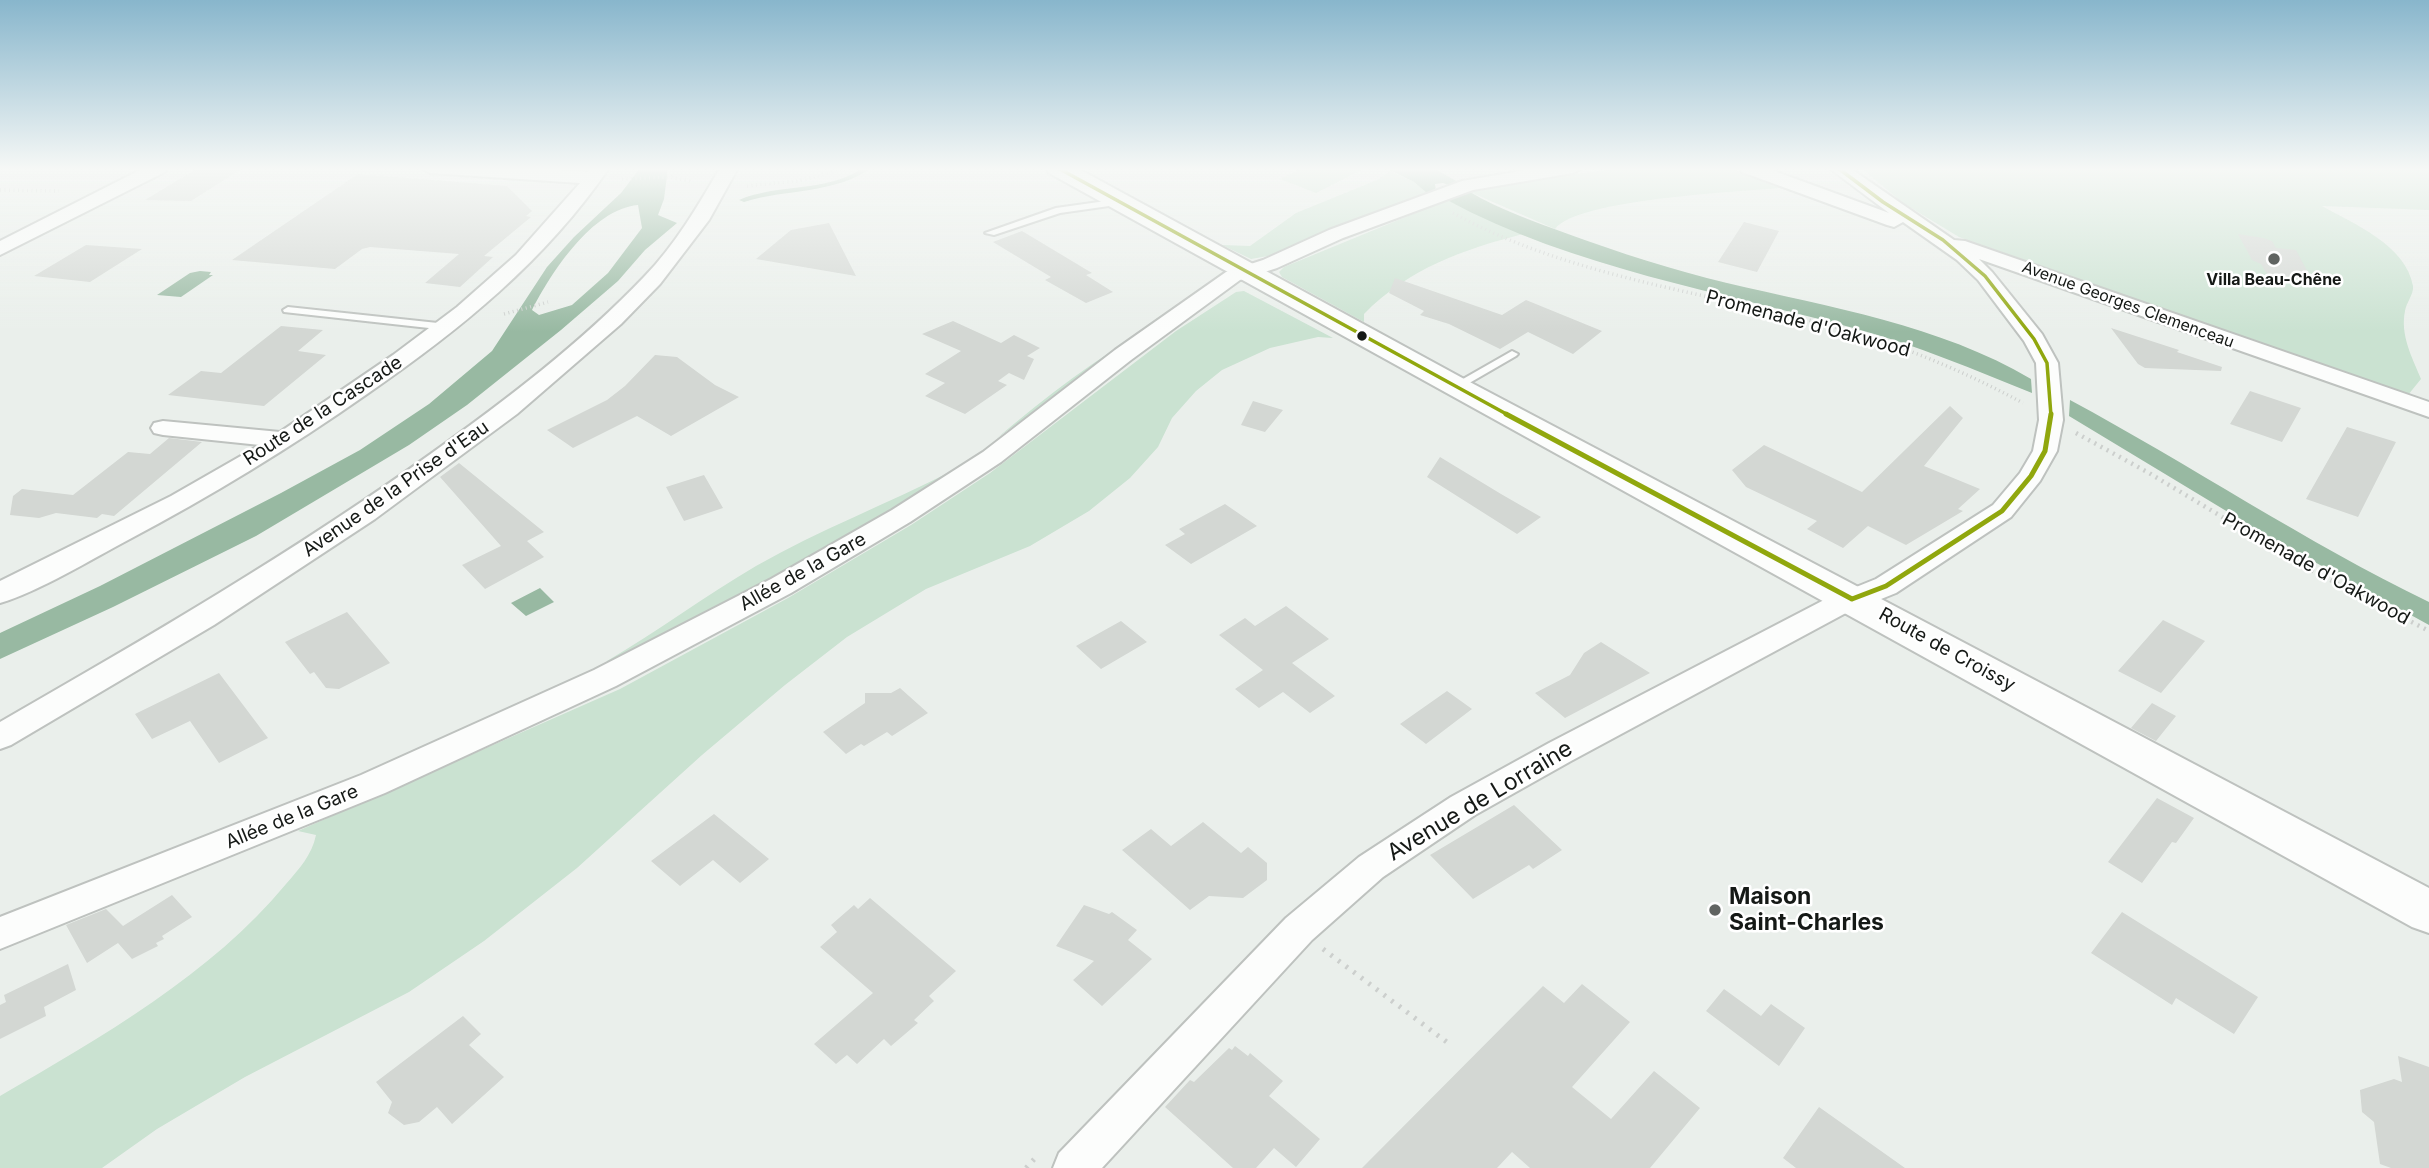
<!DOCTYPE html>
<html>
<head>
<meta charset="utf-8">
<style>
  body { margin:0 }
  canvas { display:block; background:#eaefeb }
</style>
</head>
<body>
<canvas width="2429" height="1168"></canvas>
<script>
const g = document.querySelector('canvas').getContext('2d');
g.lineJoin = 'round';
function paint(path, color) { g.fillStyle = color; g.fill(path, 'evenodd'); }
function stroke(path, color, width, dash) { g.strokeStyle = color; g.lineWidth = width; g.lineCap = dash ? 'butt' : 'round'; g.setLineDash(dash || []); g.stroke(path); }
function label(font, color, halo, rows, align = 'center') {
  g.font = font + ' Inter,sans-serif'; g.lineWidth = 5; g.setLineDash([]); g.textBaseline = 'middle'; g.strokeStyle = halo; g.fillStyle = color; for (const [text, x, y, turn = 0] of rows) {
    g.save(); g.translate(x, y); g.rotate((+turn || 0) * Math.PI / 180); g.textAlign = isNaN(turn) ? turn : align; if (halo) g.strokeText(text, 0, 0); g.fillText(text, 0, 0); g.restore();
  }
}
paint(new Path2D(`
  M1302,168H1365L1316,193L1280,179Z
  M1622,168H1730L1779,188C1737,192 1577,199 1555,229L1470,192L1528,180Z
  M1861,168H2429V210L2322,206C2354,224 2406,245 2413,286C2414,294 2406,303 2405,311C2400,335 2412,357 2421,379L2408,395L1959,237L1903,203Z
  M1390,171L1414,182L1428,194L1332,229L1268,256L1251,259L1222,245L1250,246L1296,213L1377,180Z
  M1447,200L1523,234C1464,249 1408,269 1364,314V322L1282,277L1279,272L1284,267Z
  M1244,291L1333,338L1318,337L1270,348L1222,370L1196,391L1172,418L1158,447L1130,478L1089,511L1030,546L926,589L847,637L785,685L702,755L577,868L484,941L409,992L245,1077L157,1129L102,1168H0V1096C100,1038 212,974 286,884C299,869 312,855 316,835L298,831L620,689L788,598L911,525L990,473L1176,331L1236,292Z
  M1153,326L997,438C1047,396 1096,358 1153,326Z
  M952,471L821,552L617,661H607C658,631 705,596 756,566C819,530 887,504 952,471Z`), '#cae2d1');
paint(new Path2D(`
  M640,168H668L664,199L658,215L677,223L645,250L618,281L561,330L467,405L409,445L256,536L113,607L0,659V633L100,586L281,493L360,450L429,404L492,351L547,267L574,237L621,193ZM638,205L642,228L608,273L572,305L539,315L532,310C551,273 592,209 638,205Z
  M863,168H871C835,194 785,189 744,202L739,200C778,183 826,193 863,168Z
  M1386,168H1433L1460,183L1451,186L1443,183L1435,184L1436,191L1428,194L1414,182Z
  M1470,192C1500,210 1536,222 1568,234C1620,253 1673,270 1727,283C1829,307 1940,325 2031,379L2032,393C1974,370 1917,345 1857,329C1719,291 1575,269 1447,200Z
  M200,271L211,272L209,275H213L181,297L157,295L190,273Z
  M2070,400C2191,465 2305,542 2429,602V625L2271,538L2069,416Z
  M540,588L554,602L526,616L511,603Z`), '#98b9a2');
paint(new Path2D(`
  M198,168H243L191,201L145,200Z
  M358,174L507,186L532,211L526,216L531,217L484,256L493,257L460,287L425,283L459,254L370,247L362,249L335,269L232,260Z
  M1744,222L1779,231L1757,272L1718,262Z
  M829,223L856,276L756,259L791,230Z
  M1022,231L1092,273L1086,275L1113,292L1086,303L1045,280L1051,277L993,242Z
  M2238,234L2263,238L2272,241L2276,248L2296,250L2312,280L2267,274L2261,264L2252,260Z
  M86,245L142,249L90,282L34,276Z
  M1395,278L1502,315L1526,300L1602,331L1573,354L1528,332L1500,349L1449,324L1420,315L1424,311L1389,293Z
  M953,321L1001,343L1014,335L1040,348L1027,356L1034,359L1024,380L1009,373L998,381L1007,385L965,414L925,396L945,383L925,374L961,351L922,334Z
  M281,326L323,330L298,351L326,355L264,406L168,395L201,371L221,373Z
  M2111,328L2179,350L2177,352L2222,367L2221,371L2145,368L2138,364Z
  M655,355L677,357L715,385L739,397L671,436L637,416L573,448L547,430L607,400L625,386Z
  M2250,391L2301,408L2282,442L2230,424Z
  M1253,401L1283,410L1265,432L1241,425Z
  M1950,406L1963,418L1924,466L1980,489L1958,509L1963,511L1906,545L1868,526L1843,548L1807,529L1817,521L1746,487L1732,470L1764,445L1862,492Z
  M2347,427L2396,442L2358,517L2306,499Z
  M169,438L202,442L114,516L102,514L97,518L56,513L39,518L10,515L13,496L22,489L73,495L128,452L150,454Z
  M1440,457L1501,494L1541,517L1517,534L1427,477Z
  M459,463L544,532L527,541L544,557L485,589L462,565L501,546L440,477Z
  M704,475L723,508L684,521L666,487Z
  M1225,504L1257,526L1191,564L1165,545L1185,534L1179,529Z
  M1286,606L1329,639L1292,663L1335,696L1310,713L1283,692L1259,708L1235,689L1263,670L1219,635L1245,618L1255,626Z
  M347,612L390,663L339,689L326,688L314,672L310,674L285,642Z
  M2163,620L2205,641L2161,693L2118,671Z
  M1121,621L1147,642L1101,669L1076,646Z
  M1601,642L1650,673L1565,718L1535,693L1570,675L1584,653Z
  M219,673L268,738L219,763L190,721L152,739L135,714Z
  M900,688L928,713L892,736L887,732L864,746L861,744L846,754L823,732L865,703V693H891Z
  M1447,691L1472,709L1426,744L1400,724Z
  M2152,703L2176,716L2156,741L2131,728Z
  M2157,798L2194,818L2176,843L2172,842L2142,883L2108,862Z
  M1514,805L1562,850L1533,869L1529,865L1473,899L1430,855Z
  M714,814L769,859L740,883L713,860L680,886L651,861Z
  M1203,822L1241,853L1248,847L1267,863V880L1243,898L1209,896L1190,910L1122,850L1151,829L1171,846Z
  M172,895L192,917L162,936L164,939L156,943L158,946L132,959L118,943L87,963L66,925L106,909L123,926Z
  M870,898L956,971L929,996L934,1001L914,1020L918,1023L891,1046L884,1039L857,1064L847,1055L836,1064L814,1044L873,993L820,947L837,932L831,925L854,905L858,909Z
  M1084,905L1109,914L1112,912L1137,930L1128,940L1152,959L1102,1006L1073,980L1094,961L1056,946Z
  M2122,912L2258,997L2234,1034L2176,998L2172,1005L2091,953Z
  M68,964L76,990L44,1007L46,1016L0,1039V1005L6,1002L4,995Z
  M1582,984L1630,1022L1572,1087L1611,1119L1654,1071L1700,1108L1650,1168H1530L1512,1152L1497,1168H1362L1543,986L1564,1003Z
  M1724,989L1761,1016L1771,1004L1805,1028L1779,1066L1706,1011Z
  M463,1016L481,1034L469,1045L504,1077L452,1124L437,1107L419,1122L404,1125L388,1113L392,1102L376,1082Z
  M1235,1046L1248,1056L1250,1053L1283,1081L1269,1096L1320,1139L1296,1167L1274,1148L1256,1168H1233L1165,1107L1190,1080L1194,1082L1229,1048L1232,1050Z
  M2398,1056L2429,1067V1168H2391L2380,1164L2374,1122L2362,1112L2360,1090L2394,1079L2402,1082Z
  M1819,1107L1905,1168H1796L1783,1158Z`), '#d3d7d3');
const service = new Path2D(`
  M1120,199L1123,200V204L1060,213L994,235L985,233L1056,208Z
  M288,307L447,324L453,327L447,330L284,312L283,310Z
  M1512,351L1518,354L1516,356L1459,389L1455,391L1449,387Z`);
const minor = new Path2D(`
  M144,168H168L165,172L0,255V241Z
  M421,168H523L588,172L591,168H609C545,261 460,330 367,394C290,448 211,496 128,540C92,559 38,592 0,603V581L171,496L260,445L163,435L154,433L151,428L154,423L163,421L280,432L393,355L457,307L516,255L580,183L430,173Z
  M720,168H738L709,220L660,284L621,324L517,414L375,519L214,625L11,745L0,749V722C148,637 294,552 432,453C506,400 581,343 644,277C675,245 698,206 720,168Z
  M1538,168H1582L1573,173L1473,190L1343,238L1277,268L1240,280L1131,360L1001,462L910,522L791,593L616,686L385,793L0,949V917L361,775L594,670L771,579L892,510L983,452L1115,350L1226,272L1263,260L1329,230L1462,181Z
  M1739,168H1766L1889,213L1829,168H1850L1954,240L1965,241L2429,402V417L1979,259L1992,272L2042,334L2058,363L2063,420L2057,451L2040,481L2011,517L1896,593L1844,614L1571,761L1475,815L1383,877L1312,940L1102,1168H1053L1059,1153L1286,918L1359,857L1451,797L1549,743L1824,600L1876,579L1993,505L2020,473L2033,451L2039,420L2036,363L2024,341L1978,280L1957,260L1903,222L1894,227L1887,225L1742,172Z`);
const secondary = new Path2D(`
  M1046,168H1077L1466,380L2429,888V933L2412,927L1049,173Z`);
stroke(service, '#bec2bf', 4);
stroke(minor, '#bec2bf', 4);
stroke(secondary, '#bec2bf', 4);
stroke(new Path2D(`
  M2413,168L2429,169
  M1595,170L1612,168
  M622,179L670,177L693,182
  M747,186L798,181L847,168
  M0,190L59,191
  M1453,213C1566,275 1697,291 1820,323C1892,341 1958,368 2023,403
  M504,314L548,302`), '#cccfcd', 3.5, [1, 3.5]);
stroke(new Path2D(`
  M2076,433L2149,473L2309,569L2429,631`), '#cccfcd', 4.5, [2, 5]);
stroke(new Path2D(`
  M1323,949L1448,1043
  M1026,1168L1038,1155`), '#cccfcd', 5, [2.5, 7]);
paint(service, '#fcfdfc');
paint(minor, '#fcfdfc');
paint(secondary, '#fcfdfc');
stroke(new Path2D(`
  M1058,168L1510,416
  M1838,168L1883,202L1943,240L1985,276L2034,339L2047,363L2051,416`), '#90a70d', 3.5);
stroke(new Path2D(`
  M1506,414L1852,599
  M1852,599L1886,586L2002,511L2031,476L2045,451L2051,414`), '#90a70d', 5);
const sky = g.createLinearGradient(0, 0, 0, 332);
sky.addColorStop(0, '#88b6cc');
sky.addColorStop(0.51, '#f6f8f6');
sky.addColorStop(1, '#f6f8f600');
g.fillStyle = sky;
g.fillRect(0, 0, 2429, 332);
for (const [x, y, r, color] of [
  [2274,259,7,"#606461"],
  [1362,336,6,"#151916"],
  [1715,910,7,"#606461"]
]) { const dot = new Path2D(); dot.arc(x, y, r, 0, 2 * Math.PI); g.fillStyle = color; g.fill(dot); stroke(dot, '#fff', 2.5); }
label('bold 16px', '#151916', '#fff', [
  ["Villa Beau-Chêne",2274,280]
]);
label('16px', '#151916', '#fff', [
  ["Avenue Georges Clemenceau",2128,305,20]
]);
label('19px', '#151916', '#fff', [
  ["Promenade d'Oakwood",1808,324,15],
  ["Route de la Cascade",323,411,-33],
  ["Avenue de la Prise d'Eau",396,489,-35],
  ["Promenade d'Oakwood",2316,569,29],
  ["Allée de la Gare",803,572,-29],
  ["Route de Croissy",1947,650,29],
  ["Allée de la Gare",292,817,-22]
]);
label('23px', '#151916', '#fff', [
  ["Avenue de Lorraine",1480,801,-31]
]);
label('bold 23px', '#151916', '#fff', [
  ["Maison",1729,897],
  ["Saint-Charles",1729,923]
], 'left');
</script>
</body>
</html>
